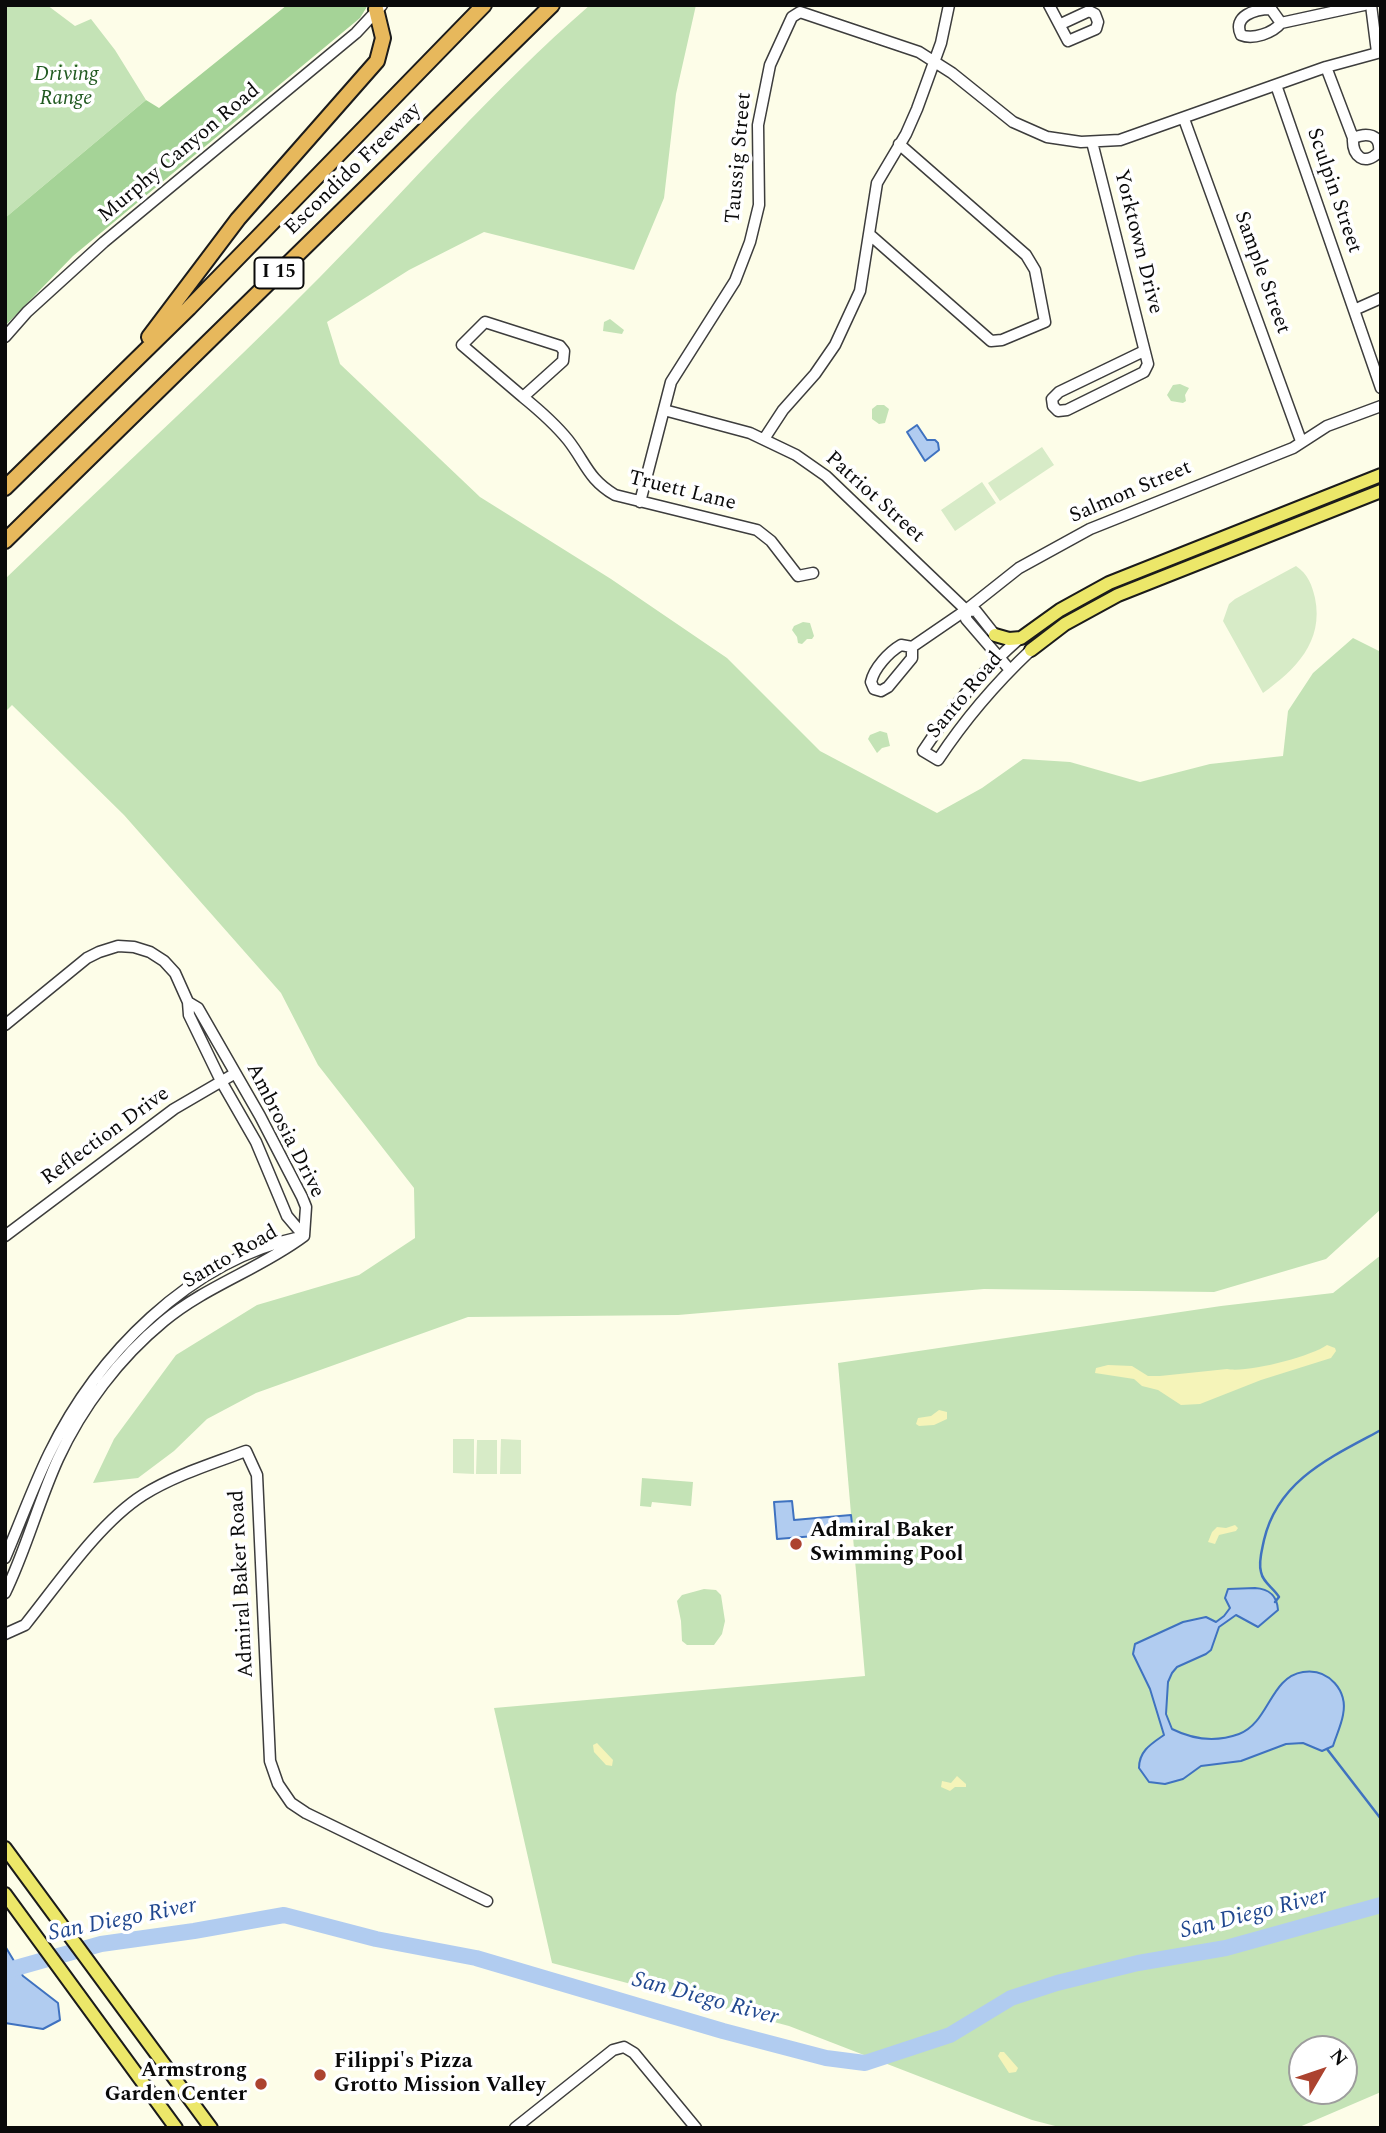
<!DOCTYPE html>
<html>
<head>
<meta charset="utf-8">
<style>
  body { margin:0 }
  #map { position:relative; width:1386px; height:2133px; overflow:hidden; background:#fdfde8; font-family:Spectral,serif }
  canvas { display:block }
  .frame { position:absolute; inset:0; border:7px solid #0a0a0a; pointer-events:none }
  .north { position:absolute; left:1288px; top:2035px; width:70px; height:70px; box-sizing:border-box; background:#fff; border:2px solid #9d9d9d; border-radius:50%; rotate:51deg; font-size:19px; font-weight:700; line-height:28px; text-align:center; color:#0a0a0a }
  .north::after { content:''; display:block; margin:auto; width:24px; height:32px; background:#ac432f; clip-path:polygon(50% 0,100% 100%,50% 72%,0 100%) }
</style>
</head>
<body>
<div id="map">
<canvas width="1386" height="2133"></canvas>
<div class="frame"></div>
<div class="north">N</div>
</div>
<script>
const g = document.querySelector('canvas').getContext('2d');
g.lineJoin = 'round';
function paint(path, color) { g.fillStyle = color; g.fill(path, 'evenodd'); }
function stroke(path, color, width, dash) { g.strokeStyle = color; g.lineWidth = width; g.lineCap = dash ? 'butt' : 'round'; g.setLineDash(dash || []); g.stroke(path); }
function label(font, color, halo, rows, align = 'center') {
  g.font = font + ' Spectral,serif'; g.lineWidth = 7; g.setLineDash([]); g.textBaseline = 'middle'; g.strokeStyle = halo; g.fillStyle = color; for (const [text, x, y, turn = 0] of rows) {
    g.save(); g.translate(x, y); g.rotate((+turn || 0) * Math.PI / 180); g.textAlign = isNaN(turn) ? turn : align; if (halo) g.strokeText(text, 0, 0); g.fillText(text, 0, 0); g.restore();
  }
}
paint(new Path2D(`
  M5,5H47L75,26L91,19L115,50L146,100L5,218Z
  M590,5H696L676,94L664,198L634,270L484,232L409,270L327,322L340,364L480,497L611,579L727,658L820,751L937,813L982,788L1023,759L1070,762L1140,782L1210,764L1283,756L1288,711L1313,673L1353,638L1381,652V1209L1326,1259L1214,1292L984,1289L678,1315L468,1317L256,1393L207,1419L174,1451L138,1478L93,1483L114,1439L176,1355L257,1305L359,1275L415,1238L414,1188L318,1065L281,993L124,815L12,705L5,712V579C110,478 218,380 320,277C410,186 493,89 590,5Z
  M610,319L624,330L622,334L603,331L604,322Z
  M1180,384L1189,388L1185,395L1186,401L1183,403L1171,401L1167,395L1173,385Z
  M877,405H884L889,409L885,423L879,424L872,419V409Z
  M803,622L810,623L814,636L812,639H807L802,644L798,643L797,637L792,630L794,626Z
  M880,731L887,733L890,746L882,748L877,753L868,739L870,735Z
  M1381,1255V2092L1297,2128H1063L1032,2120L789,2026L552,1963L494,1708L865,1676L838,1363L1221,1306L1333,1293ZM1302,2049H1344V2091H1302Z
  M642,1478L693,1482L691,1506L652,1502L651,1507L640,1506Z
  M704,1589L716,1590L721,1595L725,1621L722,1634L714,1645H687L682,1641L681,1621L677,1601L682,1595Z`), '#c4e3b6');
paint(new Path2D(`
  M287,5H368L360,18L73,256L5,326V218L146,100L159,108Z`), '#a5d397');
paint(new Path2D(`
  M1327,1345L1335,1348L1336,1351L1331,1358L1261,1380L1200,1404L1181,1405L1158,1390L1142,1386L1134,1379L1095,1373L1096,1368L1108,1365L1132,1366L1148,1376H1160L1227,1369C1247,1373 1310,1357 1327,1345Z
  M939,1410L947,1412V1419L934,1425L919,1426L916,1424L918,1418L931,1416Z
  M1235,1525L1238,1528L1236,1531L1219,1535L1215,1544L1208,1542L1212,1532L1217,1527L1226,1528Z
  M597,1743L613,1760L612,1766L606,1765L594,1752L593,1745Z
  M957,1776L966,1784V1787H955L950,1791L941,1787L942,1781L951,1783Z
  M1000,2052H1004L1018,2068L1016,2072L1009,2073L998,2056Z`), '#f5f4b9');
paint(new Path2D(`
  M1042,447L1054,465L1000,501L988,483Z
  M982,482L996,503L955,531L941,510Z
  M1296,566C1308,574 1312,585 1315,598C1324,642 1295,670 1263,693L1223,621L1229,604L1235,599Z
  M453,1439H474V1474L453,1473Z
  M501,1439L521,1440V1474H500Z
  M477,1440H497V1474H476Z`), '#d7ebc7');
const water = new Path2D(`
  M917,425L927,440H935L938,443L939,450L925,461L907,432Z
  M792,1501L794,1520L851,1515L853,1533L777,1539L774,1502Z
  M1255,1588C1269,1589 1277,1595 1278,1610L1258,1627L1236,1615L1219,1627L1211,1650L1206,1654L1177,1667L1172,1673L1168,1682L1166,1714L1172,1729C1194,1740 1217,1742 1239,1734C1269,1723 1270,1677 1303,1672C1329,1668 1348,1691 1343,1715C1341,1726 1336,1736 1333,1746L1322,1751L1303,1743L1286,1744L1241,1761L1201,1766L1183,1779L1165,1784L1149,1782L1139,1768C1139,1751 1151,1744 1164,1735L1150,1689L1133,1654L1135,1644L1183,1622L1206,1617L1216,1622L1224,1616L1230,1608L1225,1598L1228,1589Z
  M5,1946L23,1976L58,2003L60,2020L43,2029L5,2023Z`);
paint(water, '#b1ccf0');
stroke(water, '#3f72c0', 2);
stroke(new Path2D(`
  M1275,1602L1279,1597C1273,1587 1263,1583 1261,1572C1258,1562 1262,1550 1264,1540C1278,1480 1331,1457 1381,1430
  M1327,1749L1381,1819`), '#3f72c0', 2.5);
stroke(new Path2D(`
  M5,1971L101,1944L194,1931L284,1915L376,1939L476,1958L723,2031L826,2058L865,2063L950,2035L1011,1998L1057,1983L1138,1963L1226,1948L1381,1905`), '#b1ccf0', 16);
const minor = new Path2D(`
  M1049,5L1068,41L1096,29L1098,22L1095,14L1089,11L1061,24
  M1371,5L1377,52
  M1281,23L1271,9C1255,9 1232,16 1241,35C1253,40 1273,33 1281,23L1364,5
  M1326,67L1353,138C1352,156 1364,167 1379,152C1381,134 1367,132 1353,138
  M1276,85L1381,388
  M1184,119L1301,441
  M1092,142L1148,364L1144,372L1067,410L1058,411L1053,406L1052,399L1059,392L1144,351
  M869,234L991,341L1002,340L1045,322L1035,270L1026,255L899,144
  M1354,310L1381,298
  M485,322L560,346L564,351L563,361L523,397L462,345Z
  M5,337L27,312L104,242L356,33L382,5
  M523,397C539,410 555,424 568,440C586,463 588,479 615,495L757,530L771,541L798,576L813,573
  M664,410L750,433L796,455L826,476L966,610V619L1010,670
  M764,439L783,410L815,374L835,345L860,291L877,183L906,134L917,109L941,43L949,5
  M640,502L671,382L735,281L750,242L759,205L758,125L770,65L792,17L800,12L919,52L952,73L1013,122L1047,137L1081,142L1120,140L1326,67L1381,52
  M966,610L976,611L995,635
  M1020,638C981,672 952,707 923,751L938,760C965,719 995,684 1031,650
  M912,647V658L888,687L881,691L874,689L871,682C874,668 889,652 901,645L912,647L966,610L1019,568L1090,529L1293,448L1327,426L1381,406
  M188,1002L198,1008L260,1116L302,1197L306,1207L304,1236
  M5,1025L87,958L99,952L118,946L134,947L150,952L164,961L175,973L188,1002L189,1015L221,1081L256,1142L287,1216L304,1236
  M5,1236L174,1109L234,1074
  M5,1558C20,1523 33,1487 49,1454C97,1355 189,1261 300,1237
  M5,1593C26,1550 38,1503 58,1459C82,1407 119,1358 164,1321C206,1286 260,1269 304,1236
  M5,1634L25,1625C58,1584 99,1523 143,1495C175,1475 212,1464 246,1451L257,1475L270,1761L278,1784L291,1803L306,1813L487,1901
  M515,2128L613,2050L624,2047L634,2053L696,2128`);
const major = new Path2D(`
  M995,635L1009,639L1021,638L1060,610L1109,583L1381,475
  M1031,650L1065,624L1118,595L1381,491
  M5,1848L211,2128
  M5,1894L176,2128`);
const highway = new Path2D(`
  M149,337L238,219L377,61L383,38L376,9
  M5,488L189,308L484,5
  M5,541L552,5`);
stroke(minor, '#3d3d3d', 13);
stroke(major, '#1b1b1b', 16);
stroke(highway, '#1b1b1b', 18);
stroke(minor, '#fff', 10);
stroke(major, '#ece769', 12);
stroke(highway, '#e7b85c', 14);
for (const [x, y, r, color] of [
  [796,1544,7,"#ac432f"],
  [320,2075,7,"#ac432f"],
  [261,2084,7,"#ac432f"]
]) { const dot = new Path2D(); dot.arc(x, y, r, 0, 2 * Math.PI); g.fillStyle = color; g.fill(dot); stroke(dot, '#fff', 2.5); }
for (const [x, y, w] of [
  [279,273,49]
]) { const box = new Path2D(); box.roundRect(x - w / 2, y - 15.5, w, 31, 5); g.fillStyle = '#fff'; g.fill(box); stroke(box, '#0a0a0a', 2); }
label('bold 19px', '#0a0a0a', null, [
  ["I 15",279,273]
]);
label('italic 21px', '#215a21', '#fff', [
  ["Driving",66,76],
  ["Range",66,100]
]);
label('21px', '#0a0a0a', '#fff', [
  ["Murphy Canyon Road",180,154,-40],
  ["Taussig Street",740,158,-85],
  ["Escondido Freeway",354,170,-44],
  ["Sculpin Street",1333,191,71],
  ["Yorktown Drive",1137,242,76],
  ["Sample Street",1261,273,70],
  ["Truett Lane",682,492,14],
  ["Salmon Street",1131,493,-23],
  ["Patriot Street",874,498,42],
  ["Santo Road",966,696,-50],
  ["Ambrosia Drive",284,1131,63],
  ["Reflection Drive",106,1137,-36],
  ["Santo Road",231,1258,-30],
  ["Admiral Baker Road",243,1584,-93]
]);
label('bold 21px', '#0a0a0a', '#fff', [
  ["Admiral Baker",810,1532],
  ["Swimming Pool",810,1556],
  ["Filippi's Pizza",334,2063],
  ["Grotto Mission Valley",334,2087],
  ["Armstrong",247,2072,"right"],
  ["Garden Center",247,2096,"right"]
], 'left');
label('italic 23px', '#20478f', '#fff', [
  ["San Diego River",1254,1915,-14],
  ["San Diego River",123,1921,-11],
  ["San Diego River",705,2000,15]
]);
</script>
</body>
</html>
